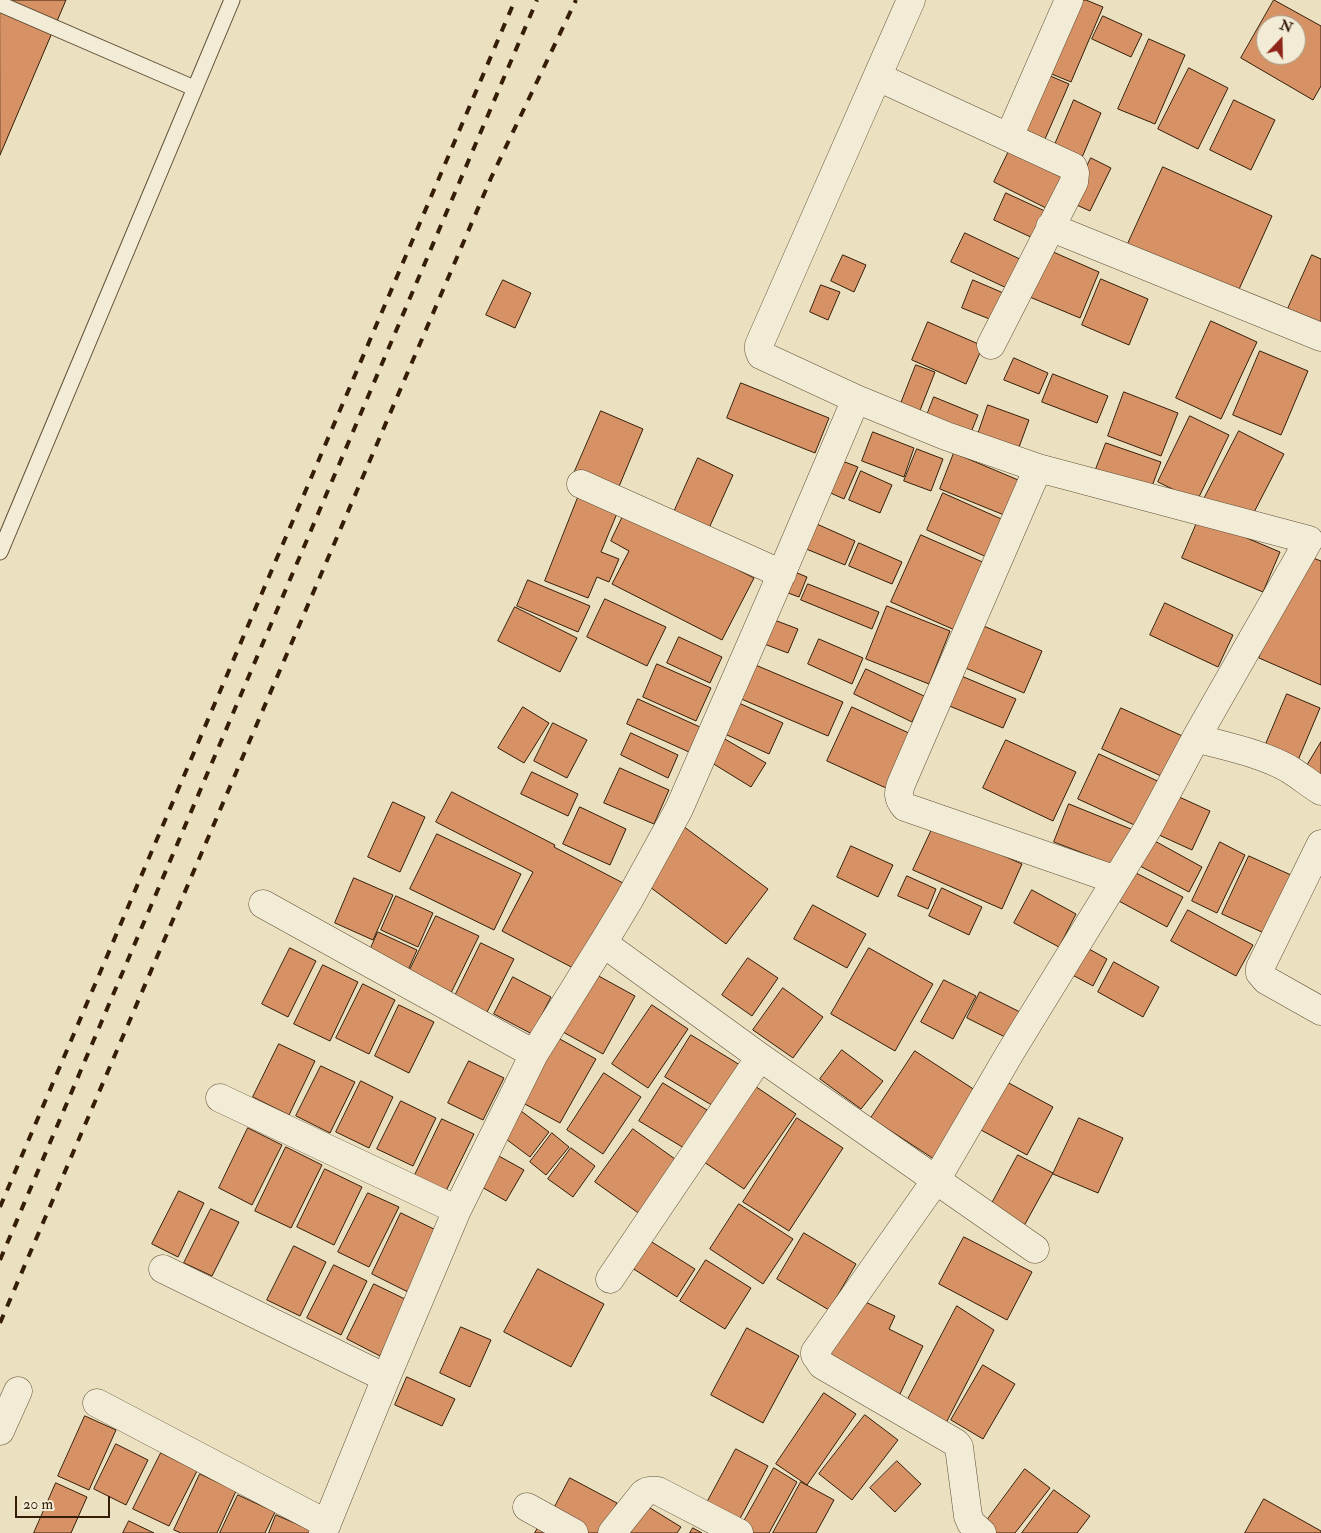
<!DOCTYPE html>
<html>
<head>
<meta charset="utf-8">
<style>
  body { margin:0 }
  #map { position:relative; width:1321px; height:1533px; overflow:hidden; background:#ebe1c0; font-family:"IM FELL Double Pica",serif }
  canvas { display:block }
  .north { position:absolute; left:1256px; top:15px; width:50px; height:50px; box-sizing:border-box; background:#f2ecd6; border:1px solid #a69984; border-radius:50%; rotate:21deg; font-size:14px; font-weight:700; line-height:20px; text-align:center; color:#351d08 }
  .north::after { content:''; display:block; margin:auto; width:18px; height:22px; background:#8f2418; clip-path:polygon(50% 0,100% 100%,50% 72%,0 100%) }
  .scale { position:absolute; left:15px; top:1496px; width:95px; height:22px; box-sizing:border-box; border:2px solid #351d08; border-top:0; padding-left:6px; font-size:15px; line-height:18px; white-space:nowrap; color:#351d08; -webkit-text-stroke:4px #f2ecd6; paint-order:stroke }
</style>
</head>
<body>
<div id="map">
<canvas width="1321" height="1533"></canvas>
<div class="north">N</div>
<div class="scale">20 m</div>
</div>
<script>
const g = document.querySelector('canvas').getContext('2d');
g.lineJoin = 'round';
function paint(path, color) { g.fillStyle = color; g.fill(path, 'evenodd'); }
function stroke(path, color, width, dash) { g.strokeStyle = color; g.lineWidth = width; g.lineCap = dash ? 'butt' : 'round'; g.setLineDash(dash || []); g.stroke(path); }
const building = new Path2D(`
  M0,0H66L0,155Z
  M1072,0H1086L1103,7L1071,82L1042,70Z
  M1274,0L1321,26V86L1313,100L1241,58ZM1266,25H1296V55H1266Z
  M1103,16L1142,34L1131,57L1092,39Z
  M1149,39L1185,55L1155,124L1118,109Z
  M1189,68L1228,88L1198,149L1158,129Z
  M1041,72L1069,84L1045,139L1017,126Z
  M1074,100L1101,113L1080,162L1053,149Z
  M1234,100L1275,120L1251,170L1210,150Z
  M1009,151L1065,179L1050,210L994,182Z
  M1091,158L1111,168L1090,211L1070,202Z
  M1163,167L1272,216L1236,296L1126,248Z
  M1006,193L1047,212L1035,239L994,220Z
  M965,233L1024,261L1011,290L951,262Z
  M1044,248L1099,272L1080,318L1025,295Z
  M843,255L866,265L854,292L831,281Z
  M1312,255L1321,259V328L1286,313Z
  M1101,279L1148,299L1129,345L1082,325Z
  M503,280L531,293L515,328L486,315Z
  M973,280L1008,295L997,322L962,308Z
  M821,285L840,292L828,320L810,312Z
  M1211,321L1257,342L1221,419L1176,398Z
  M928,322L983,346L966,384L912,360Z
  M1260,351L1308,371L1281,435L1233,415Z
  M1014,358L1048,373L1039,394L1004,380Z
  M916,365L935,372L917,418L898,411Z
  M1053,374L1108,396L1097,423L1042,402Z
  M741,383L829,418L815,453L727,418Z
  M1124,392L1178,413L1161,456L1108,436Z
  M934,397L978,415L968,440L924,423Z
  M988,405L1029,420L1015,458L975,443Z
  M601,411L643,429L615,496L572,478Z
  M1190,416L1229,435L1197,501L1158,482Z
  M1239,431L1284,454L1249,522L1204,499Z
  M873,432L914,448L904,477L862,461Z
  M1106,443L1161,462L1151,489L1096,469Z
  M917,449L943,459L931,491L904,481Z
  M954,453L1023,482L1009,517L940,489Z
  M698,458L733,475L705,537L670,521Z
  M837,459L858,467L844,499L824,490Z
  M861,471L892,485L880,513L849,500Z
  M943,493L1008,522L991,559L927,530Z
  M579,495L618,511L601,552L619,559L609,582L597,577L588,598L545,581Z
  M625,512L754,578L722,640L612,584L629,551L611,541Z
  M1199,518L1280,552L1263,592L1182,558Z
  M810,521L855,541L845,565L799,546Z
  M921,535L987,564L957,631L891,602Z
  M859,543L902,562L892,584L849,566Z
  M1305,555L1321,561V685L1259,658Z
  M785,568L807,577L799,597L777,589Z
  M528,580L590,606L578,632L517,606Z
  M808,584L879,612L872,629L801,600Z
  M605,599L666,627L647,666L587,637Z
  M1165,603L1233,635L1218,667L1150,635Z
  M887,606L950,631L929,684L866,659Z
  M515,607L577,638L560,672L498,641Z
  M769,618L798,629L788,653L759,642Z
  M979,624L1042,651L1024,693L961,666Z
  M679,637L722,657L710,683L667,663Z
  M819,639L863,658L852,684L808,664Z
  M746,661L843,702L828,736L732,695Z
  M657,664L711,688L696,721L643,697Z
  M866,669L924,696L912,722L854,694Z
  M959,675L1016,699L1003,728L947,705Z
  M1287,694L1320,708L1296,765L1263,751Z
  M638,699L700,727L689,752L627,724Z
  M730,699L783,723L769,754L716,730Z
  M523,707L549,723L524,763L498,748Z
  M852,707L911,734L886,788L827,761Z
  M1121,708L1189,739L1170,780L1102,749Z
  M553,723L587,740L567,778L534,761Z
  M631,733L678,755L668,778L621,755Z
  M718,735L766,763L751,787L704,758Z
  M1006,740L1076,772L1053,821L983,788Z
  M1321,742V786L1302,774Z
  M1099,754L1164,784L1143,829L1078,799Z
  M620,768L669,790L654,824L604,803Z
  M532,772L578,794L568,816L521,794Z
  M452,792L555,845L554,847L623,883L577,970L502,931L533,872L436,822Z
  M1177,796L1210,811L1192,850L1159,835Z
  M393,802L425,817L400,872L368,857Z
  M1069,804L1131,829L1116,866L1054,842Z
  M580,807L626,829L610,865L563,844Z
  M934,825L1022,864L1002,909L913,870Z
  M683,826L768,889L726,944L642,881Z
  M437,834L521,874L494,930L410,889Z
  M1153,840L1202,867L1189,892L1140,866Z
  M1220,842L1245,855L1217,913L1192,901Z
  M851,846L893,865L878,897L837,877Z
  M1249,856L1291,875L1264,933L1222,914Z
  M1132,871L1183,897L1167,927L1117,900Z
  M907,876L936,889L928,909L898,896Z
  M354,878L393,895L373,940L335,923Z
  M942,888L982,907L969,935L929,916Z
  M1032,890L1076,914L1059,947L1014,923Z
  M396,896L433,913L418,947L381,930Z
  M813,905L866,934L847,968L794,939Z
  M1188,910L1253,945L1236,976L1171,941Z
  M436,916L479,936L449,997L407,976Z
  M378,932L417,950L405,977L366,959Z
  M481,943L514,959L485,1016L453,1000Z
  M1080,944L1107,959L1093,986L1065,971Z
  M290,948L316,961L288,1017L262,1004Z
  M869,948L933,984L895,1051L831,1014Z
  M748,958L778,978L752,1016L722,995Z
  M1114,962L1159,987L1143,1017L1098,992Z
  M323,965L358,982L330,1041L294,1024Z
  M595,974L635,996L603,1054L563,1032Z
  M513,977L551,997L532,1034L494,1014Z
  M944,980L976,996L953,1039L921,1022Z
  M363,984L395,1000L369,1054L336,1038Z
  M783,988L823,1017L793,1058L753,1030Z
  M980,992L1024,1014L1011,1040L967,1018Z
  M399,1005L434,1022L409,1073L375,1056Z
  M652,1005L688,1029L648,1088L612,1064Z
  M691,1035L740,1065L715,1107L665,1077Z
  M558,1038L596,1059L560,1123L523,1103Z
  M279,1044L315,1061L289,1115L253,1097Z
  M842,1050L883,1081L861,1109L820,1079Z
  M915,1051L981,1094L937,1161L871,1118Z
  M469,1061L504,1078L483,1120L448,1103Z
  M321,1066L355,1082L330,1133L296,1116Z
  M604,1073L641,1097L603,1154L567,1130Z
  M361,1081L393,1097L369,1148L336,1132Z
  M749,1082L796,1114L744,1189L698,1158Z
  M1007,1082L1053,1107L1027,1155L981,1130Z
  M663,1083L707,1110L684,1148L639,1121Z
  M401,1101L436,1118L413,1166L377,1149Z
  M521,1111L549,1132L530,1157L502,1136Z
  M797,1118L843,1148L789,1231L743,1202Z
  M1079,1118L1123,1138L1098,1193L1053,1174Z
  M442,1119L474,1134L444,1195L413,1179Z
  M248,1128L282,1145L252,1205L219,1188Z
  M633,1129L682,1164L644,1217L595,1182Z
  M552,1133L569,1147L546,1175L530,1162Z
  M286,1147L322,1165L291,1228L255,1211Z
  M571,1148L595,1166L573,1197L548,1179Z
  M497,1155L524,1170L506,1201L480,1186Z
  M1018,1155L1053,1173L1024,1226L990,1207Z
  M325,1169L362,1187L334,1245L297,1227Z
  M179,1191L204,1203L178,1257L152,1244Z
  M368,1193L399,1207L369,1267L338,1252Z
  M739,1204L793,1239L763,1284L710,1249Z
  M211,1209L239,1222L212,1276L184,1263Z
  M401,1213L440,1232L410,1293L372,1274Z
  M804,1233L856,1264L829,1310L777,1279Z
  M964,1237L1032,1272L1007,1320L939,1284Z
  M647,1239L695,1269L677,1297L629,1266Z
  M294,1246L326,1262L300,1316L267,1300Z
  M706,1260L751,1288L725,1329L680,1301Z
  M334,1265L367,1281L341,1335L307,1318Z
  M538,1269L604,1304L571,1367L504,1332Z
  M374,1284L407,1300L380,1356L347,1339Z
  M857,1298L895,1316L889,1329L923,1346L900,1394L828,1360Z
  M957,1306L994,1330L945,1425L908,1399Z
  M461,1327L491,1340L470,1387L440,1373Z
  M747,1328L799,1356L763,1423L711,1395Z
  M983,1365L1015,1384L983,1439L951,1420Z
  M407,1377L455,1399L442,1426L395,1405Z
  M824,1393L856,1414L807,1485L776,1464Z
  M865,1415L898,1440L852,1500L819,1474Z
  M85,1416L116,1430L89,1490L58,1476Z
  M116,1444L148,1460L126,1505L94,1489Z
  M736,1449L768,1466L735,1528L703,1510Z
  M161,1453L197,1471L169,1526L133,1509Z
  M897,1461L921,1484L895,1512L870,1488Z
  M774,1468L797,1482L769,1533H744L739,1530Z
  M1025,1469L1050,1488L1015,1533H990L982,1527Z
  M200,1474L236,1491L217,1533H181L174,1530Z
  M570,1478L617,1503L601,1533H577L549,1518Z
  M801,1482L834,1500L816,1533H773Z
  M56,1483L87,1497L71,1533H34Z
  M1054,1490L1090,1516L1077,1533H1022Z
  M238,1495L275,1512L265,1533H220Z
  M1264,1499L1321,1531V1533H1245Z
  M642,1503L681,1527L677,1533H623Z
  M276,1515L313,1531L312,1533H269Z
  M129,1521L154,1533H123Z
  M539,1526L553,1533H535Z
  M693,1528L702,1533H690Z`);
paint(building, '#d69265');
stroke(building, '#351d08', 1);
const lane = new Path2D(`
  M0,4L194,88
  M0,552L232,0`);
const street = new Path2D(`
  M911,0L759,345V350L761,355L856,399L946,436L1038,468L1309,540L1196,738L1148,828L1010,1053L936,1180L1035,1249
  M878,77L1073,167L1075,173L1074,182L991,345
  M1009,137L1069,0
  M1050,227L1321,337
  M1038,468L902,782C898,792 897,798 905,807L1116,880
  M581,484L782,574
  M1196,738C1227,747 1261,753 1289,769C1300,776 1310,784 1321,791
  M1321,844L1260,968V973L1266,980L1321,1011
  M263,904L534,1054L603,943L760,1057L936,1180L815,1352V1355L822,1365L956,1443L959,1447L968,1516L971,1523L982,1533
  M603,943L629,900L679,809L772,596L856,399
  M220,1098L457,1210
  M163,1269L386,1378
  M610,1279L760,1057
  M97,1403L327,1524
  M0,1431L18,1391
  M527,1507L574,1533
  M323,1533L386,1378L457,1210L534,1054
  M612,1533L643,1494C648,1490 652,1490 658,1491L739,1533`);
stroke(lane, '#624e36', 17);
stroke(street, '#624e36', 29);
stroke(lane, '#f2ecd6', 15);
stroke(street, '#f2ecd6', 28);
stroke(new Path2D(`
  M0,1207L515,0
  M0,1260L537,0
  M0,1323L491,178L576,0`), '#351d08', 4, [9, 9]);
</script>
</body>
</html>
